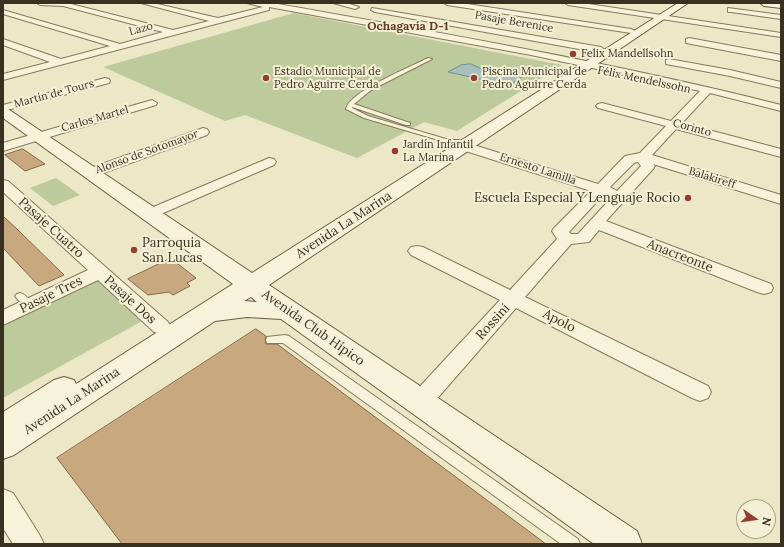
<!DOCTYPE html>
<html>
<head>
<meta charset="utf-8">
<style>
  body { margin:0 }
  #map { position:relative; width:784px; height:547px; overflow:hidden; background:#ece7c7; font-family:Lora,serif }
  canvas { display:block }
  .frame { position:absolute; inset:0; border:4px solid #383020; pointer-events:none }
  .north { position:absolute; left:736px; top:499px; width:40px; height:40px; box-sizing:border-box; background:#f4f0d6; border:1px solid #a9a38d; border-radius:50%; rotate:103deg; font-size:11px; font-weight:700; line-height:16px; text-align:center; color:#383020 }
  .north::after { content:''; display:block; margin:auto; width:14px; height:18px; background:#933f30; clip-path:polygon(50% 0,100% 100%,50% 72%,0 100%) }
</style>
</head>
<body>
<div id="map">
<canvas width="784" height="547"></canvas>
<div class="frame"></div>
<div class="north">N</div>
</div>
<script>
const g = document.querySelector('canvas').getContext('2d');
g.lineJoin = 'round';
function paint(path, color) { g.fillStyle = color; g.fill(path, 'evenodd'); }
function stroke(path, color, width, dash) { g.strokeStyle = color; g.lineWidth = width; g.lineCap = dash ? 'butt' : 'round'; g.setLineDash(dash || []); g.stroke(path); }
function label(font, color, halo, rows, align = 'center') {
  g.font = font + ' Lora,serif'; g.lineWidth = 4; g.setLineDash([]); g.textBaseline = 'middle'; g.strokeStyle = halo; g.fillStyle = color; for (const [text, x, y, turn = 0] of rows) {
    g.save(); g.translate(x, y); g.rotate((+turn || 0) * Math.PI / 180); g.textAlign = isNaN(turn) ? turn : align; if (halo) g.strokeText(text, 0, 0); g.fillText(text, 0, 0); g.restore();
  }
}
paint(new Path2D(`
  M294,13L562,65L457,131L424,122L357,158L245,115L225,121L103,67Z
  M56,178L80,195L53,206L30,188Z
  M95,277L144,320L3,398V321Z`), '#bdca9b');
const water = new Path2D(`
  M471,64L482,69L520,74L523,76L504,89L482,84L489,82L484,80L448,72L461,65Z`);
paint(water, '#a8c0bd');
stroke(water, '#6f8e8c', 1);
const building = new Path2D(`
  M23,149L45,164L25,171L5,155Z
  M3,216L18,230L64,275L39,286L3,248Z
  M167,260H173L196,278L187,283L190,286L173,295L169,292L148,295L128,279Z
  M256,329L266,336L265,340L266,344H277L546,544H122L57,458Z`);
paint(building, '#c8a97f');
stroke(building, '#856844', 1);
const lane = new Path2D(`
  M428,58L432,59L371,90L354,104L410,123V125H406L352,107V108L368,116L456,142V144H452L364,118L346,109C350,91 411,67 428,58Z
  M20,293C26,294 30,301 33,306L31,308H25L15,296L17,294Z
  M285,335L289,336L578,539L580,544H561L283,343H267L266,340L267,337Z`);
const street = new Path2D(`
  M37,3H67L173,30L209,21L141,3H153L218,18L263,7L247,3L278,4C447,34 615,63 781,105V111L710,93L682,123L781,149V157L676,129L652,155L781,195V204L653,164L655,166L653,169L606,221L771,284L773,288L771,292L764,294L757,292L599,230L589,242L571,244L525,297L708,386L711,392L708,398L700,401L692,398L516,308L428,409L420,411L412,409L408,402L412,395L500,300L411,255L408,251L411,247L417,246L423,247L510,290L557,239L552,231L554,228L591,191L450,146L448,143L450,140H458L598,184L625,156L640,153L666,126L598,108L596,106L598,104L602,103L671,121L700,91L531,55L269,7V10L3,80V74L50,62L3,45V39L61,59L110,46L3,14V10L120,44L163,32L63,6L40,5ZM638,162L641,166L617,191L610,187L634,163ZM603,195L613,196L578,234H571L569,232Z
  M333,3H346L359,7L355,9Z
  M444,3H461L631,29L635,31L631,33L447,5Z
  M565,3H582L781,33V37L568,5Z
  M372,8L601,47L605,50L601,53L375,12L371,10Z
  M728,8L781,15V19L731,12H728Z
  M689,38L781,55V61L686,43V39Z
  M669,59L730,70L781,82V88L730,76L666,64V60Z
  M105,78L109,79L110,81L109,83L3,111V105Z
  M152,100L157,103L156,105L3,151V143Z
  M203,128L207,129L209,132L207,135L95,176H85L83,173L85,170Z
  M269,158L274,159L276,162L274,165L154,217H144L141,214L144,211Z
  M3,180L8,181L168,322L171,327L168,332L161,334L154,332L98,280L3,325V310L88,270L3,192Z
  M3,489L13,493L39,534L44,544H13L3,528Z`);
const secondary = new Path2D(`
  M678,3H688L269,285L637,531L642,544H594L281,319L247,317L215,321L14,455L3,459V412L54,380L64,377L74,380L76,384L233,284L3,118V108L8,109L252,273ZM251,297L257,302L244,301Z
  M760,3H781V8L764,6Z`);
stroke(lane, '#877a5d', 2);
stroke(street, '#877a5d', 2);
stroke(secondary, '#695b40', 2);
paint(lane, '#f7f3da');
paint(street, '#f7f3da');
paint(secondary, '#f7f3da');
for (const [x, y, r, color] of [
  [573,54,4,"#933f30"],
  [266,78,4,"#933f30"],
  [474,78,4,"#933f30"],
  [395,151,4,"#933f30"],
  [688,198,4,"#933f30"],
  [134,250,4,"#933f30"]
]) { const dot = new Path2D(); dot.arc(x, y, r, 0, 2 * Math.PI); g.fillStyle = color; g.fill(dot); stroke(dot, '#f4f0d6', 1.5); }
label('11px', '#383020', '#f4f0d6', [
  ["Pasaje Berenice",514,22,10],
  ["Lazo",141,29,-15],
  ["Félix Mendelssohn",644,80,12],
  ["Martín de Tours",54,94,-15],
  ["Carlos Martel",95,119,-16],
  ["Corinto",692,128,15],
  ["Alonso de Sotomayor",147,152,-20],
  ["Ernesto Lamilla",538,169,18],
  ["Balakireff",712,178,17]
]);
label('11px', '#383020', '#f4f0d6', [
  ["Felix Mandellsohn",581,54],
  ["Estadio Municipal de",274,72],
  ["Pedro Aguirre Cerda",274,85],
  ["Piscina Municipal de",482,72],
  ["Pedro Aguirre Cerda",482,85],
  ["Jardín Infantil",403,145],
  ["La Marina",403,158]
], 'left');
label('bold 12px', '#633a22', '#f4f0d6', [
  ["Ochagavía D-1",408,27]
]);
label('13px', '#383020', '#f4f0d6', [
  ["Escuela Especial Y Lenguaje Rocio",680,198],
  ["Parroquia",142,243,"left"],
  ["San Lucas",142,258,"left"]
], 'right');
label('13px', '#383020', '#f4f0d6', [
  ["Avenida La Marina",344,225,-33],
  ["Pasaje Cuatro",51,228,42],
  ["Anacreonte",680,256,21],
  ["Pasaje Tres",51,295,-26],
  ["Pasaje Dos",130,300,42],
  ["Apolo",559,321,27],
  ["Rossini",493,322,-48],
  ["Avenida Club Hípico",313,328,35],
  ["Avenida La Marina",72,401,-33]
]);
</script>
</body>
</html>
